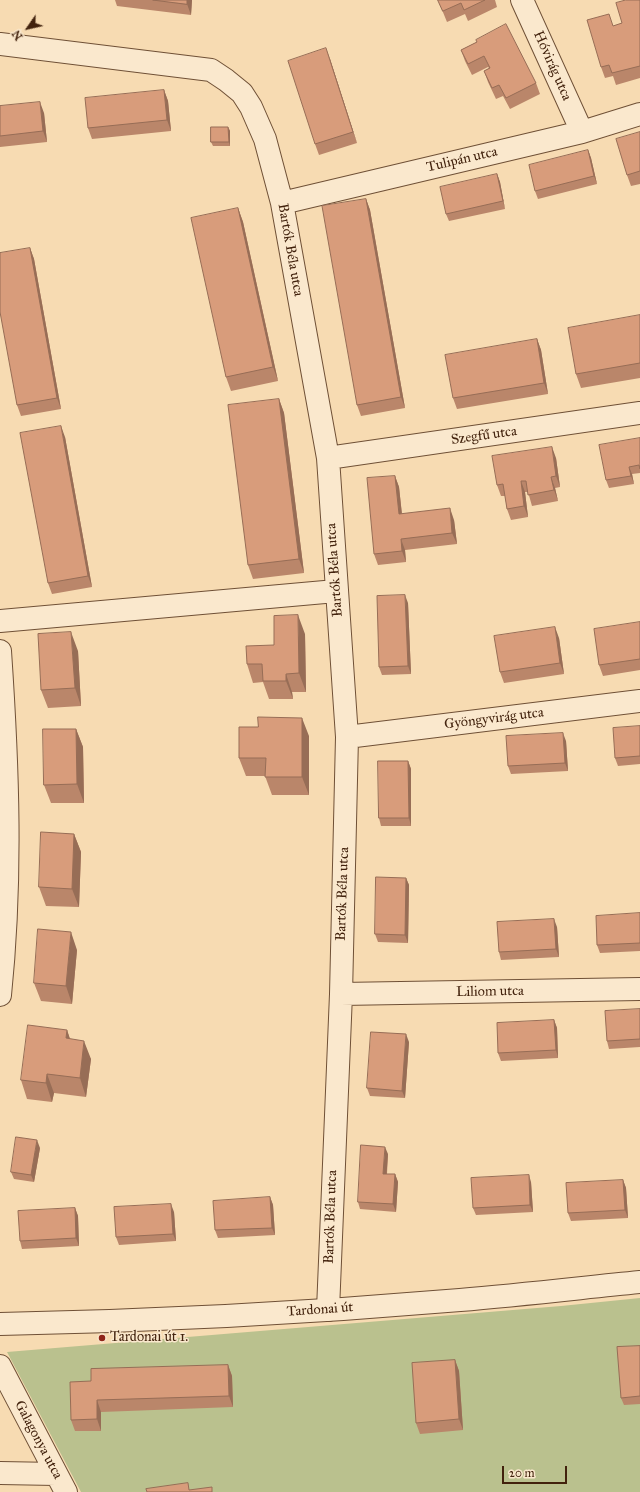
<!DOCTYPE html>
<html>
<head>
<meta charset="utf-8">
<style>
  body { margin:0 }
  #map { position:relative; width:640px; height:1492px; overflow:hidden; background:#f7dbb2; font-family:"IM FELL Great Primer",serif }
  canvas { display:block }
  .north { position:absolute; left:8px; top:8px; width:40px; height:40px; -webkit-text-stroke:3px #fae8cd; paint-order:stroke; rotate:236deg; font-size:11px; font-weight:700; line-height:16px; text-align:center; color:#42220d }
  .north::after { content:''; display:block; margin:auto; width:14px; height:18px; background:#42220d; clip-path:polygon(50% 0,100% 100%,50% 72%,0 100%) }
  .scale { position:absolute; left:502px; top:1466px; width:65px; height:18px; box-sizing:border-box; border:2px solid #42220d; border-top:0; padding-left:5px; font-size:12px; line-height:14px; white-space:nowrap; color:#42220d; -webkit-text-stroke:3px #fae8cd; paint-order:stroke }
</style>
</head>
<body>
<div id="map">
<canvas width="640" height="1492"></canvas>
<div class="north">N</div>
<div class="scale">20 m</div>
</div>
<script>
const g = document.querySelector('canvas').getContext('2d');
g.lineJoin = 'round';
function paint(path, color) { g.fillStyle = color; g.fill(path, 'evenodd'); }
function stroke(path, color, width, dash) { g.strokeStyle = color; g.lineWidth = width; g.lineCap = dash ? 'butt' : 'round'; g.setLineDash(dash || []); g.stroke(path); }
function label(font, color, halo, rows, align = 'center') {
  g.font = font + ' "IM FELL Great Primer",serif'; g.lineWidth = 3; g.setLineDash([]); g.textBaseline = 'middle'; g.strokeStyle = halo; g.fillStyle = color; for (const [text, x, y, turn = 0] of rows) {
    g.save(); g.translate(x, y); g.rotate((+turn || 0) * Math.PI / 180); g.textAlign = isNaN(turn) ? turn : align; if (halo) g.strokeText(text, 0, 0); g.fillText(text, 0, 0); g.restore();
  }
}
paint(new Path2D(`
  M640,1298V1492H81L7,1352L561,1306Z`), '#bac18e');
const minor = new Path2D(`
  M522,0L582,132
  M0,44L211,70L226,80L242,93L251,107L265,139L282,203L328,458L347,737L341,994L328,1310
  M282,203L582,132L640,114
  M328,458L640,413
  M0,621L336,591
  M0,651C8,768 12,879 0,995
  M347,737L640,701
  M341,994L640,989
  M0,1366L66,1492
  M0,1473L56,1474`);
const tertiary = new Path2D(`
  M0,1324C154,1321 307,1313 460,1300C520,1295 580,1288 640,1282`);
stroke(minor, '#6f5036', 24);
stroke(tertiary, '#6f5036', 24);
stroke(minor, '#fae8cd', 22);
stroke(tertiary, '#fae8cd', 22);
paint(new Path2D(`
  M115,0H192L191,15L117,6Z
  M438,0H495L497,7L468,21L465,14L447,22Z
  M640,0V78L616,85L613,76L605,78L601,67L614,26L622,23Z
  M477,42L536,83L540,94L510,109L503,96L496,99L488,82L484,71L489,68L488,67L472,75L465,61L461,50Z
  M330,59L357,143L319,155L315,144Z
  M164,90L168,101L171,131L92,139L88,128Z
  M0,106L44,113L47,142L0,147Z
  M228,127L230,131V146H213L211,142Z
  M640,132V184L631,186L627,175Z
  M588,150L591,158L597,184L538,199L535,191Z
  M497,174L500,182L505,209L449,221L446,214Z
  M366,199L370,210L405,408L361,416L357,405Z
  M238,208L243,222L278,381L231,391L226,377Z
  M30,248L34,259L61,409L21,416L17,405Z
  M640,315V378L581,388L576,374Z
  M537,339L541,350L548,394L457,409L453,398Z
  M279,399L284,413L304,573L253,579L248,565Z
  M65,437L92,587L52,594L48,583Z
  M640,438V473L632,474L634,484L609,488L606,480Z
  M556,458L560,487L555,488L558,501L532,506L528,492H525L528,517L511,520L507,509L505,496H501L497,485Z
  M395,476L399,487L402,514L454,520L457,544L405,550L406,562L378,565L374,554Z
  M408,603L411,674L382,675L379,667Z
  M640,622V670L603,676L599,665Z
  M305,634L306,692H292L293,699H269L263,682L253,683L247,664L274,645Z
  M559,638L564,674L504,683L500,672Z
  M78,651L81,706L48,708L41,690Z
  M640,726V764L618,766L615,758Z
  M76,729L83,747L84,803H51L44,785Z
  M309,736V795H272L265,776H246L239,758Z
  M566,741L568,771L511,774L508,766Z
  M408,761L411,769V826H381L379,818Z
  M74,834L81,852L79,907L46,906L39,887Z
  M406,878L409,885L408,943L378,942L375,934Z
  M640,913V951L600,953L597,945Z
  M557,927L559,957L501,960L499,952Z
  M77,950L72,1004L41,1001L34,983Z
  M640,1009V1047L609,1049L607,1041Z
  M554,1020L557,1028L558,1058L501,1061L498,1053Z
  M67,1030L70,1039L91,1059L86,1097L54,1093L52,1102L27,1099L21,1080Z
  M409,1042L405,1098L370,1096L367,1088Z
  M40,1148L34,1182L14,1179L11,1172Z
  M388,1154L387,1174H395L398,1182L396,1212L360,1209L358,1202Z
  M623,1180L626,1188L628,1218L571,1221L568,1213Z
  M531,1182L533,1212L476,1215L473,1208Z
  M270,1197L273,1205L275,1235L218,1238L215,1230Z
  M75,1208L78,1216L79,1246L22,1249L20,1241Z
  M174,1212L176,1241L119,1245L116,1237Z
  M640,1346V1404L624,1405L621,1398Z
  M455,1360L459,1371L463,1430L420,1434L416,1423Z
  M228,1365L232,1376L233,1407L101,1412V1431H75L71,1420L91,1381Z`), '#ba866a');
paint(new Path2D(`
  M187,0H192L191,15L187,4Z
  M326,48L330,59L357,143L353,132Z
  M164,90L168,101L171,131L167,120Z
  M40,102L44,113L47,142L43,131Z
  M228,127L230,131V146L229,142Z
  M588,150L591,158L597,184L594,176Z
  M497,174L500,182L505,209L503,201Z
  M366,199L370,210L405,408L401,397Z
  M238,208L243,222L278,381L273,367Z
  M30,248L34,259L61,409L57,398Z
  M537,339L541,350L548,394L544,383Z
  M279,399L284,413L304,573L299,559Z
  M61,426L65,437L92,587L88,576Z
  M552,447L556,458L560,487L556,476Z
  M629,467L632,474L634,484L631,476Z
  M395,476L399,487L403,525L399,514Z
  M551,477L555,488L558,501L554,490Z
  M521,481L525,492L528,517L524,506Z
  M450,508L454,520L457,544L452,533Z
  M401,539L405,550L406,562L402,551Z
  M405,595L408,603L411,674L408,666Z
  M298,615L305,634L306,692L299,673Z
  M555,627L559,638L564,674L560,663Z
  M71,632L78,651L81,706L75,688Z
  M286,674L292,692L293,699L286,681Z
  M302,718L309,736V795L302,777Z
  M76,729L83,747L84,803L77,784Z
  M563,733L566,741L568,771L565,763Z
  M408,761L411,769V826L409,818Z
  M74,834L81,852L79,907L72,889Z
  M406,878L409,885L408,943L405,935Z
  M554,919L557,927L559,957L556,949Z
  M71,932L77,950L72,1004L66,986Z
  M554,1020L557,1028L558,1058L556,1050Z
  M67,1030L73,1048L66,1038Z
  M406,1034L409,1042L405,1098L402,1091Z
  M84,1041L91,1059L86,1097L80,1078Z
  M47,1074L54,1093L52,1102L46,1083Z
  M37,1140L40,1148L34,1182L31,1175Z
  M385,1147L388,1154L386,1181L383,1174Z
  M395,1174L398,1182L396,1212L393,1204Z
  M529,1175L531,1182L533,1212L530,1205Z
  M623,1180L626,1188L628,1218L625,1210Z
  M270,1197L273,1205L275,1235L272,1228Z
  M171,1204L174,1212L176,1241L173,1234Z
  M75,1208L78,1216L79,1246L76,1238Z
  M455,1360L459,1371L463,1430L459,1419Z
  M228,1365L232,1376L233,1407L229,1396Z
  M97,1400L101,1412V1431L97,1419Z`), '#976d56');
const building = new Path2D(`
  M153,0H187V4Z
  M438,0H485L464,10L461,3L443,11Z
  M626,0H640V66L612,73L609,65L601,67L587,20L609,14L613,26L622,23L616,3Z
  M506,24L536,83L506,98L499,85L492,88L484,71L490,68L484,56L468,64L461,50L477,42L476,40Z
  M326,48L353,132L315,144L288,61Z
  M164,90L167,120L88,128L85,98Z
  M40,102L43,131L0,136V106Z
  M211,127H228L229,142H211Z
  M640,132V171L627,175L616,139Z
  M588,150L594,176L535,191L529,165Z
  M497,174L503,201L446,214L440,187Z
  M366,199L401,397L357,405L322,206Z
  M238,208L273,367L226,377L191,218Z
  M30,248L57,398L17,405L0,312V253Z
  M640,315V363L576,374L568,328Z
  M537,339L544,383L453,398L445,355Z
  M279,399L299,559L248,565L228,405Z
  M61,426L88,576L48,583L20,433Z
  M640,438V469L639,465L629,467L631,476L606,480L599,445Z
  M552,447L556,476L551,477L554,490L528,495L526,481H521L524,506L507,509L503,484L497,485L492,456Z
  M395,476L399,514L450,508L452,533L401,539L402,551L374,554L367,478Z
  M405,595L408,666L379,667L377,596Z
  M298,615L299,673L286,674V681H263L262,664H247L246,646L274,645V616Z
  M640,622V659L599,665L594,629Z
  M555,627L560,663L500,672L494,636Z
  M71,632L75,688L41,690L38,634Z
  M258,717L302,718V777H265L266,758H239V727H258Z
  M640,726V756L615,758L613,728Z
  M43,729H76L77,784L44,785Z
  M563,733L565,763L508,766L506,736Z
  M378,761H408L409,818H379Z
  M41,832L74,834L72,889L39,887Z
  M376,877L406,878L405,935L375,934Z
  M640,913V943L597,945L596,916Z
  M554,919L556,949L499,952L497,922Z
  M38,929L71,932L66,986L34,983Z
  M640,1009V1039L607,1041L605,1011Z
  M554,1020L556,1050L498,1053L497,1023Z
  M28,1025L67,1030L66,1038L84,1041L80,1078L47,1074L46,1083L21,1080Z
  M371,1032L406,1034L402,1091L367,1088Z
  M16,1137L37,1140L31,1175L11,1172Z
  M361,1145L385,1147L383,1174H395L393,1204L358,1202Z
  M529,1175L530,1205L473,1208L471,1178Z
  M623,1180L625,1210L568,1213L566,1183Z
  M270,1197L272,1228L215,1230L213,1201Z
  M171,1204L173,1234L116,1237L114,1207Z
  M75,1208L76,1238L20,1241L18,1211Z
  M640,1346V1396L621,1398L617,1347Z
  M455,1360L459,1419L416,1423L412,1363Z
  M228,1365L229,1396L97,1400V1419L71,1420L70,1382L91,1381V1369Z
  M188,1483L189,1490L212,1487V1492H147L146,1489Z`);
paint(building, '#d89c7b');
stroke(building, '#976d56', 1);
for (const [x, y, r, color] of [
  [102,1338,4,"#8f2418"]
]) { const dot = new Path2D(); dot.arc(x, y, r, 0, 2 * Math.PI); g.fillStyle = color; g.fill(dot); stroke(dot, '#fae8cd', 1.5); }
label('14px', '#42220d', '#fae8cd', [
  ["Hóvirág utca",552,66,66],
  ["Tulipán utca",462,160,-13],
  ["Bartók Béla utca",290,250,80],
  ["Szegfű utca",484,436,-8],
  ["Bartók Béla utca",335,570,-94],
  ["Gyöngyvirág utca",494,719,-7],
  ["Bartók Béla utca",343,894,-88],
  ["Liliom utca",490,992,-1],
  ["Bartók Béla utca",331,1217,-88],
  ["Tardonai út",320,1310,-4],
  ["Galagonya utca",38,1440,62]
]);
label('14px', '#42220d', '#fae8cd', [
  ["Tardonai út 1.",110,1338]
], 'left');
</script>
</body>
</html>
